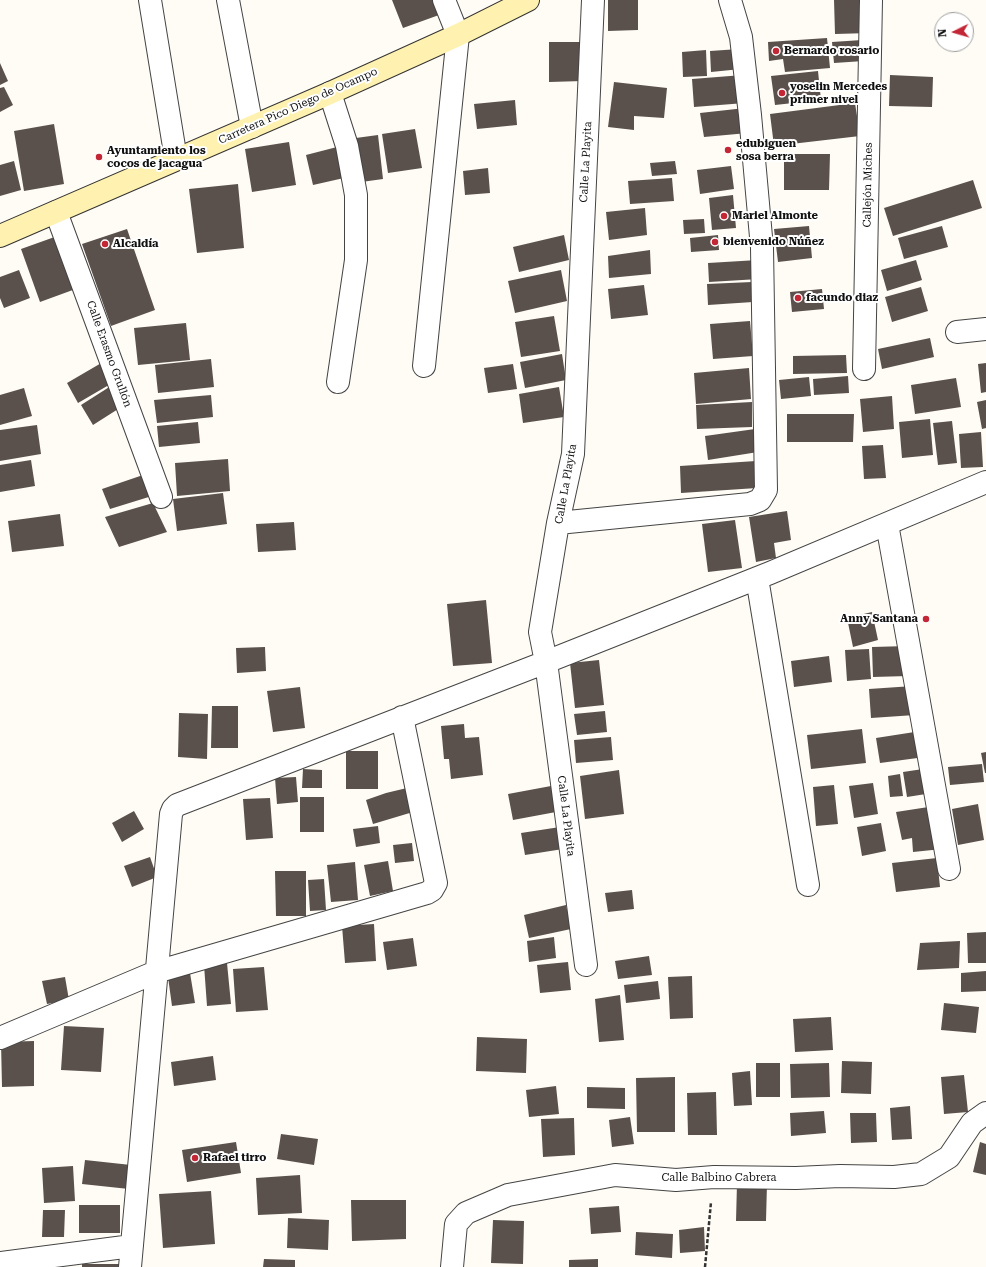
<!DOCTYPE html>
<html>
<head>
<meta charset="utf-8">
<style>
  body { margin:0 }
  #map { position:relative; width:986px; height:1267px; overflow:hidden; background:#fffcf5; font-family:"Roboto Serif",serif }
  canvas { display:block }
  .north { position:absolute; left:934px; top:12px; width:40px; height:40px; box-sizing:border-box; background:#fff; border:1px solid #a0a0a0; border-radius:50%; rotate:265deg; font-size:11px; font-weight:700; line-height:16px; text-align:center; color:#111 }
  .north::after { content:''; display:block; margin:auto; width:14px; height:18px; background:#c32635; clip-path:polygon(50% 0,100% 100%,50% 72%,0 100%) }
</style>
</head>
<body>
<div id="map">
<canvas width="986" height="1267"></canvas>
<div class="north">N</div>
</div>
<script>
const g = document.querySelector('canvas').getContext('2d');
g.lineJoin = 'round';
function paint(path, color) { g.fillStyle = color; g.fill(path, 'evenodd'); }
function stroke(path, color, width, dash) { g.strokeStyle = color; g.lineWidth = width; g.lineCap = dash ? 'butt' : 'round'; g.setLineDash(dash || []); g.stroke(path); }
function label(font, color, halo, rows, align = 'center') {
  g.font = font + ' "Roboto Serif",serif'; g.lineWidth = 4; g.setLineDash([]); g.textBaseline = 'middle'; g.strokeStyle = halo; g.fillStyle = color; for (const [text, x, y, turn = 0] of rows) {
    g.save(); g.translate(x, y); g.rotate((+turn || 0) * Math.PI / 180); g.textAlign = isNaN(turn) ? turn : align; if (halo) g.strokeText(text, 0, 0); g.fillText(text, 0, 0); g.restore();
  }
}
paint(new Path2D(`
  M392,0H433L439,15L403,28Z
  M608,0H638V30L608,31Z
  M834,0H869L870,33L835,34Z
  M827,38L830,68L785,72L783,59L769,61L768,42Z
  M862,40L864,61L834,63L832,42Z
  M549,42H582L583,81L549,82Z
  M739,49L741,69L711,72L710,51Z
  M706,50L707,76L683,77L682,52Z
  M0,63L8,81L0,85Z
  M818,71L821,100L775,105L771,76Z
  M743,75L745,103L694,107L692,79Z
  M890,75L933,77L932,107L889,106Z
  M614,82L667,88L664,118L634,116V130L608,127Z
  M4,87L13,105L0,112V88Z
  M515,100L517,125L477,129L474,104Z
  M855,103L860,136L774,146L770,114Z
  M745,108L748,133L704,137L700,113Z
  M54,124L64,184L24,191L14,131Z
  M415,129L422,168L388,173L382,134Z
  M378,135L383,179L347,184L341,140Z
  M289,142L296,185L252,192L245,149Z
  M337,147L344,178L313,185L306,155Z
  M784,154H830L829,190H784Z
  M14,161L21,190L0,196V165Z
  M675,161L677,174L652,176L650,163Z
  M731,166L734,189L700,194L697,170Z
  M488,168L490,193L465,195L463,171Z
  M672,178L674,201L630,204L628,181Z
  M973,180L982,208L893,236L884,208Z
  M238,184L244,248L197,253L189,189Z
  M733,195L736,228L712,230L709,198Z
  M645,208L647,235L609,240L606,212Z
  M704,219L705,233L684,234L683,220Z
  M809,226L812,258L778,262L774,229Z
  M942,226L948,247L904,259L898,238Z
  M127,229L155,310L111,326L82,244Z
  M63,234L81,287L40,302L21,249Z
  M564,235L569,260L519,272L513,247Z
  M718,235L719,250L691,252L690,238Z
  M650,250L651,274L609,278L608,256Z
  M758,260L759,279L709,282L708,263Z
  M916,260L922,280L887,291L881,270Z
  M19,270L30,298L4,308L0,298V277Z
  M561,270L567,301L515,313L508,281Z
  M752,282L753,302L708,305L707,284Z
  M644,285L648,315L611,319L608,289Z
  M921,287L928,311L892,322L885,297Z
  M822,289L824,309L792,312L790,292Z
  M554,316L560,351L521,357L515,322Z
  M750,321L753,356L713,359L710,324Z
  M186,323L190,360L138,365L134,328Z
  M930,338L934,357L882,369L878,349Z
  M562,354L566,380L525,388L520,362Z
  M846,355L847,373L793,374V356Z
  M211,359L214,387L158,393L155,365Z
  M103,362L114,382L78,403L67,383Z
  M986,363V392L981,393L978,364Z
  M513,364L517,389L488,393L484,368Z
  M749,368L751,399L696,404L694,373Z
  M848,376L849,393L814,395L813,379Z
  M809,377L811,396L781,399L779,380Z
  M956,378L961,407L915,414L911,385Z
  M114,384L126,404L93,425L81,405Z
  M559,387L564,417L523,423L519,394Z
  M24,388L32,416L0,425V395Z
  M211,395L213,417L157,423L154,400Z
  M892,396L894,429L863,432L860,399Z
  M986,400V428L982,429L977,402Z
  M752,402V427L697,429L696,405Z
  M787,414H854L853,442H787Z
  M930,419L933,455L902,458L899,422Z
  M952,421L957,463L938,465L933,423Z
  M198,422L200,443L159,447L157,426Z
  M37,425L41,454L0,461V430Z
  M755,429L758,452L708,460L705,436Z
  M981,432L983,467L961,468L959,434Z
  M883,445L886,478L864,479L862,446Z
  M228,459L230,491L177,496L175,463Z
  M31,460L35,486L0,492V465Z
  M756,461L757,488L681,493L680,466Z
  M143,475L152,496L110,509L102,489Z
  M223,493L227,524L177,531L173,499Z
  M153,503L167,532L119,547L105,517Z
  M787,511L791,540L774,543L776,558L756,562L749,517Z
  M60,514L64,546L12,552L8,521Z
  M735,520L742,568L708,572L702,524Z
  M294,522L296,550L258,552L256,524Z
  M486,600L492,663L453,666L447,604Z
  M872,612L878,640L853,647L847,618Z
  M908,646V676L873,677L872,647Z
  M265,647L266,671L237,673L236,648Z
  M869,649L871,679L847,681L845,650Z
  M829,656L832,682L794,687L791,661Z
  M599,660L604,705L575,708L570,663Z
  M913,686L915,715L871,718L869,689Z
  M300,687L305,728L273,732L267,691Z
  M212,706H238V748H211Z
  M605,711L607,732L577,735L574,714Z
  M179,713L208,714L207,759L178,757Z
  M464,724L465,738L479,737L483,775L451,779L449,759H444L441,726Z
  M862,729L866,763L811,769L807,735Z
  M921,731L925,757L880,763L876,738Z
  M611,737L613,760L576,763L574,740Z
  M346,751H378V789H346Z
  M986,752V773H985L981,753Z
  M982,764L984,782L950,785L948,767Z
  M303,769L322,770V788H302Z
  M923,769L926,794L907,797L903,772Z
  M619,770L624,814L585,819L580,776Z
  M900,774L903,796L890,797L888,776Z
  M296,777L298,802L277,804L275,778Z
  M873,783L878,814L854,818L849,786Z
  M834,785L838,824L816,826L813,787Z
  M551,786L556,812L513,820L508,794Z
  M407,788L413,812L373,824L366,800L386,793Z
  M300,797H324V832H300Z
  M270,798L273,838L246,840L243,799Z
  M978,804L984,840L958,845L952,809Z
  M935,806L942,849L913,852L912,838L902,840L896,812Z
  M134,811L144,829L122,842L112,823Z
  M881,823L886,851L862,856L857,827Z
  M378,826L380,843L356,847L353,829Z
  M560,827L563,849L525,855L521,833Z
  M412,843L414,861L395,863L393,845Z
  M150,857L157,877L132,887L124,866Z
  M937,858L940,887L896,892L892,863Z
  M388,861L393,891L370,896L364,865Z
  M355,862L358,900L331,902L327,865Z
  M275,871H306V916H276Z
  M324,879L326,910L310,911L308,880Z
  M632,890L634,909L608,912L605,893Z
  M566,905L571,929L529,938L524,915Z
  M374,924L376,961L345,963L342,926Z
  M986,932V963H968L967,933Z
  M554,937L556,958L529,962L527,941Z
  M413,938L417,966L387,970L383,942Z
  M960,941L959,968L917,970L920,943Z
  M649,956L652,975L618,979L615,961Z
  M568,962L571,990L540,993L537,965Z
  M227,963L231,1004L207,1006L204,965Z
  M264,967L268,1010L236,1012L233,969Z
  M986,971V991L961,992V973Z
  M190,973L195,1003L172,1006L168,977Z
  M692,976L693,1018L670,1019L668,977Z
  M65,977L69,1000L47,1004L42,981Z
  M658,981L660,999L626,1003L624,985Z
  M620,995L624,1040L599,1042L595,999Z
  M944,1003L979,1007L976,1033L941,1030Z
  M831,1017L833,1050L795,1052L793,1019Z
  M64,1026L104,1028L101,1072L61,1070Z
  M477,1037L527,1039L526,1073L476,1071Z
  M34,1041V1086L2,1087L1,1042Z
  M213,1056L216,1080L174,1086L171,1062Z
  M842,1061L872,1062L871,1094L841,1093Z
  M756,1063H780V1097H756Z
  M829,1063L830,1097L791,1098L790,1064Z
  M750,1071L752,1105L734,1106L732,1073Z
  M964,1075L968,1112L944,1114L941,1077Z
  M675,1077V1132H637L636,1078Z
  M556,1086L559,1114L529,1117L526,1090Z
  M587,1087L625,1088V1109L587,1108Z
  M716,1092L717,1135H688L687,1093Z
  M910,1106L912,1139L892,1140L890,1108Z
  M824,1111L826,1133L791,1136L790,1113Z
  M850,1113H876L877,1142L851,1143Z
  M630,1117L634,1144L612,1147L609,1120Z
  M574,1118L575,1155L543,1157L541,1119Z
  M281,1134L318,1139L314,1165L277,1159Z
  M236,1142L241,1173L187,1182L182,1150Z
  M980,1142L986,1144V1175L973,1172Z
  M85,1160L131,1165L129,1189L82,1184Z
  M73,1166L75,1201L44,1203L42,1168Z
  M300,1175L302,1213L258,1215L256,1178Z
  M737,1183L767,1184L766,1221H736Z
  M211,1191L215,1244L163,1248L159,1194Z
  M351,1200H406V1239L352,1241Z
  M79,1205H120V1233H79Z
  M619,1206L621,1232L591,1234L589,1208Z
  M43,1210H65L64,1237H42Z
  M288,1218L329,1220L328,1250L287,1248Z
  M493,1220L524,1221L523,1264L491,1263Z
  M704,1227L705,1251L680,1253L679,1230Z
  M636,1232L673,1234L672,1258L635,1255Z
  M264,1259L295,1260V1267H263Z
  M598,1259V1267H569V1260Z
  M82,1264H123L124,1267H82Z`), '#5a514d');
const street = new Path2D(`
  M150,0L176,159
  M228,0L252,127
  M330,93L347,146L356,195V260L338,382
  M56,212L161,497
  M957,332L986,329
  M424,366L458,35L444,0
  M864,369L871,0
  M558,523L750,504L760,500L766,490L762,248L750,115L741,37L730,0
  M887,524L949,869
  M757,578L808,885
  M586,965L546,662L540,632L558,523L573,454L593,0
  M0,1038L156,972L427,893L432,890L436,883L402,717
  M0,1263L132,1246
  M130,1267L171,814L173,809L177,805L546,662L770,573L986,482
  M452,1267L456,1224L466,1213L508,1195L615,1175L676,1180L714,1177L796,1178L840,1176L894,1177L921,1174L949,1157L972,1123L986,1113`);
const secondary = new Path2D(`
  M0,236L330,93L458,35L528,0`);
stroke(street, '#444', 24);
stroke(secondary, '#333', 24);
stroke(new Path2D(`
  M705,1267L711,1202`), '#333', 2.5, [4, 2]);
stroke(street, '#fff', 22);
stroke(secondary, '#fff2b0', 22);
for (const [x, y, r, color] of [
  [776,51,4,"#c32635"],
  [782,93,4,"#c32635"],
  [728,150,4,"#c32635"],
  [99,157,4,"#c32635"],
  [724,216,4,"#c32635"],
  [715,242,4,"#c32635"],
  [105,244,4,"#c32635"],
  [798,298,4,"#c32635"],
  [926,619,4,"#c32635"],
  [195,1158,4,"#c32635"]
]) { const dot = new Path2D(); dot.arc(x, y, r, 0, 2 * Math.PI); g.fillStyle = color; g.fill(dot); stroke(dot, '#fff', 1.5); }
label('bold 11px', '#111', '#fff', [
  ["Bernardo rosario",784,51],
  ["yoselin Mercedes",790,87],
  ["primer nivel",790,100],
  ["edubiguen",736,144],
  ["sosa berra",736,157],
  ["Ayuntamiento los",107,151],
  ["cocos de jacagua",107,164],
  ["Mariel Almonte",732,216],
  ["bienvenido Núñez",723,242],
  ["Alcaldía",113,244],
  ["facundo diaz",806,298],
  ["Anny Santana",918,619,"right"],
  ["Rafael tirro",203,1158]
], 'left');
label('11px', '#111', '#fff', [
  ["Carretera Pico Diego de Ocampo",298,106,-24],
  ["Calle La Playita",586,162,-87],
  ["Callejón Miches",868,185,-89],
  ["Calle Erasmo Grullón",109,354,70],
  ["Calle La Playita",566,484,-80],
  ["Calle La Playita",566,816,83],
  ["Calle Balbino Cabrera",719,1178]
]);
</script>
</body>
</html>
